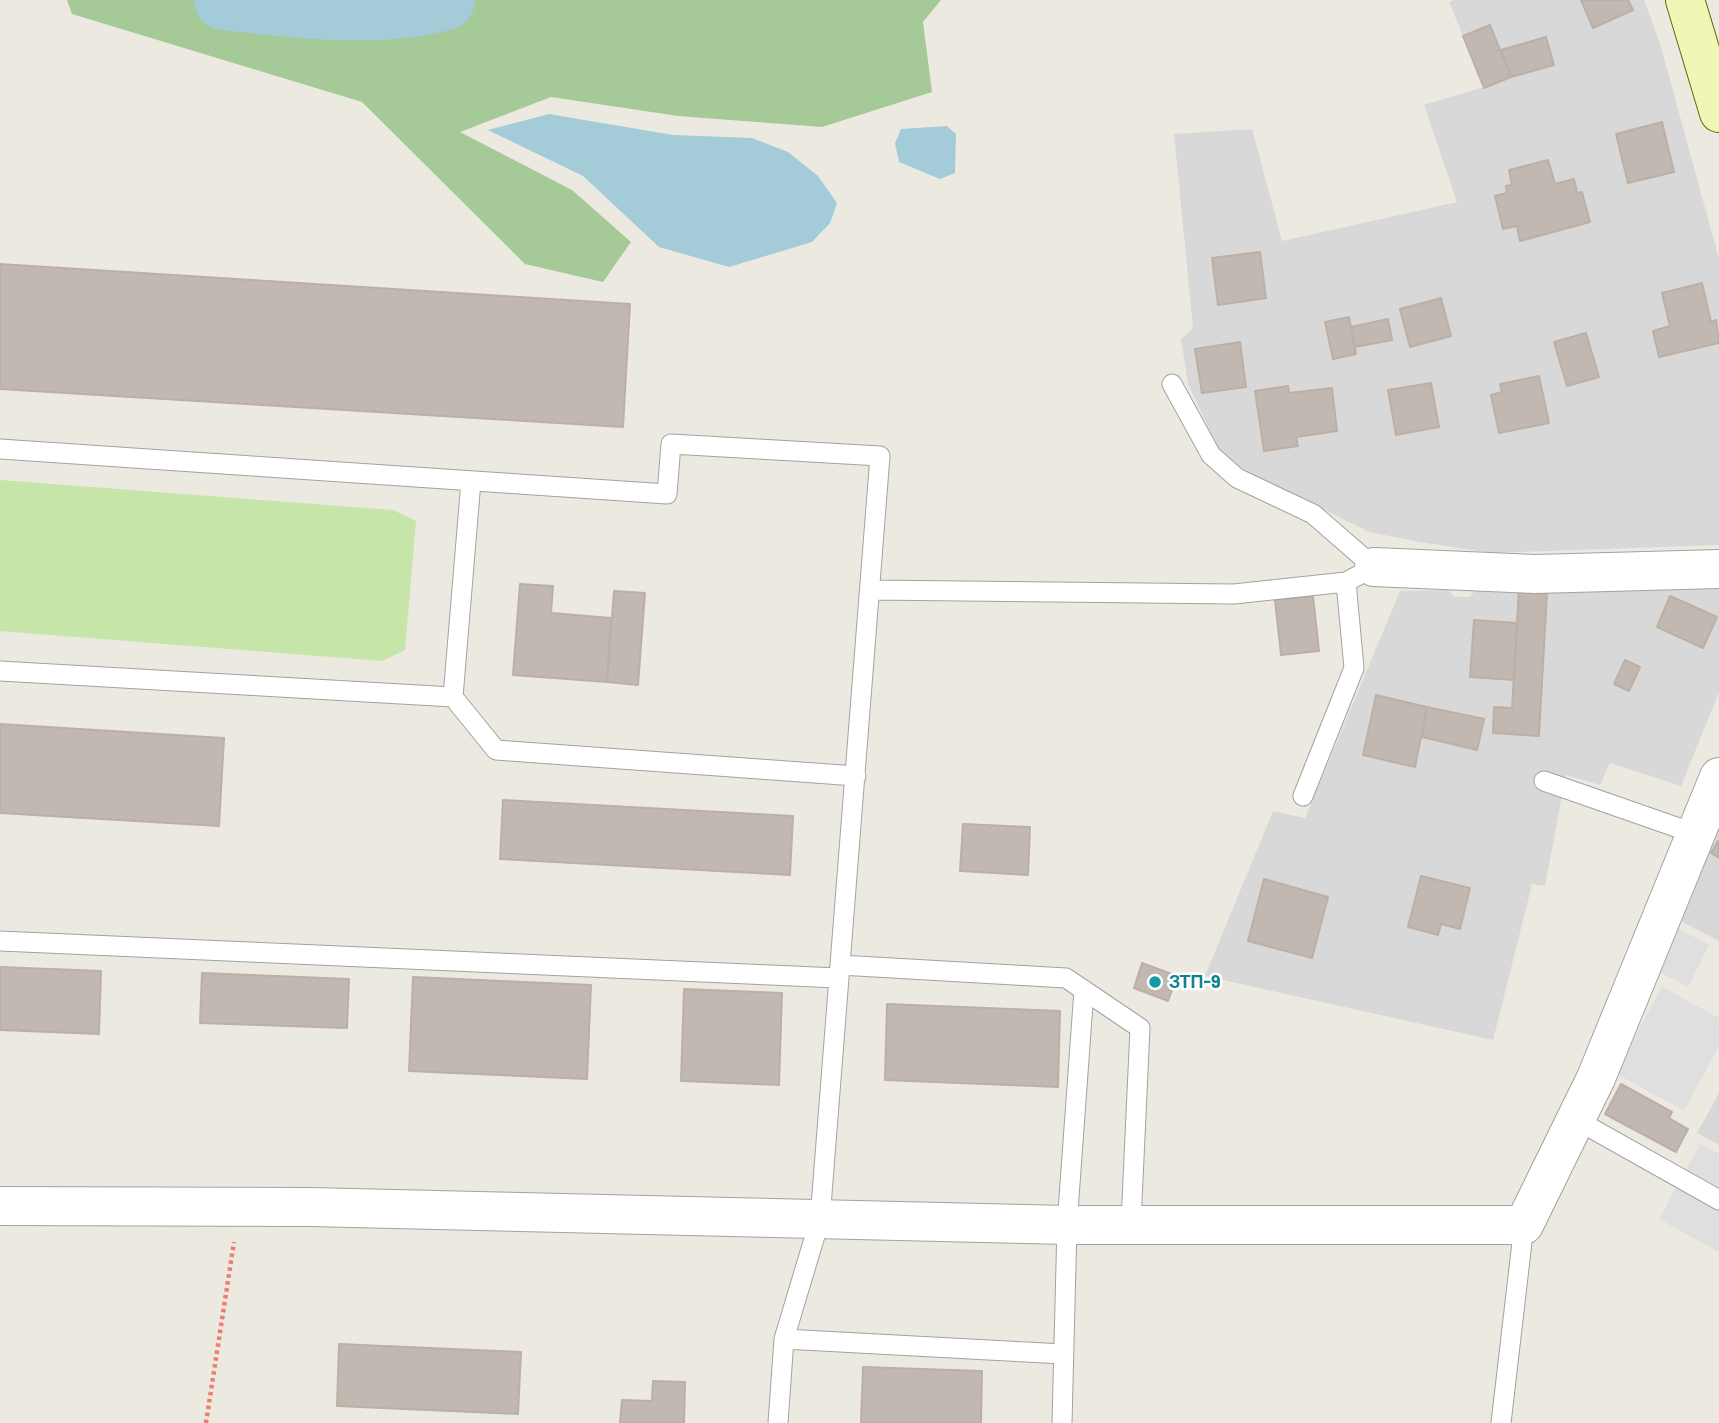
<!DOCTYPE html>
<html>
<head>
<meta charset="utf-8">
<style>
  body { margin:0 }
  canvas { display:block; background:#ece9e1 }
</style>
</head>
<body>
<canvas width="1719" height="1423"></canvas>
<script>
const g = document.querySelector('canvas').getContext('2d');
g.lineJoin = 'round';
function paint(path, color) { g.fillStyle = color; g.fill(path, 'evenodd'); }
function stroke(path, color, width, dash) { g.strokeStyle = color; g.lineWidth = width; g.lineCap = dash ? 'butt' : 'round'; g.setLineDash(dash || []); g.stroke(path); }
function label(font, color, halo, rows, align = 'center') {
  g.font = font + ' Barlow,sans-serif'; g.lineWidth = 5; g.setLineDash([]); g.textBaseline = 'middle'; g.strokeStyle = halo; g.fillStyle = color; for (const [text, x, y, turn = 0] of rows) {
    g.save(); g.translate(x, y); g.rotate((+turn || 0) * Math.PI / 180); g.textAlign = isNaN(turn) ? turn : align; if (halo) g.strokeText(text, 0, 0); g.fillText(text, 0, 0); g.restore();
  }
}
paint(new Path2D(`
  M1454,0H1644L1660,43L1719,259V545L1491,553L1420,542L1369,532L1236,466L1217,446L1188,384L1181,339L1193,328L1174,134L1252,129L1282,241L1457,202L1424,105L1484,87L1449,2Z
  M1719,587V692L1681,786L1610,763L1600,785L1566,775L1545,886L1532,884L1493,1040L1205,976L1273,811L1305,818L1400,591L1448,590L1455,597H1470L1475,590Z
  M1719,822V941L1673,917Z
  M1719,1093V1145L1697,1133Z`), '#d9d8d8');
paint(new Path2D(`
  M0,480L393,510L416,521L405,650L382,661L0,631Z`), '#c5e5a9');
paint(new Path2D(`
  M67,0H941L923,22L932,92L822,127L678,116L551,97L460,132L572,190L631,242L603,282L525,264L362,102L72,14Z`), '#a6c998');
paint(new Path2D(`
  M1672,925L1709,945L1688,987L1650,967Z
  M1662,987L1719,1018V1046L1684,1111L1615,1073Z
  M1700,1144L1719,1154V1252L1659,1219Z`), '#dfdfdf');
paint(new Path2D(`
  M549,114L673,135L752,138L788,152L818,176L837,203L830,223L812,242L729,267L659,247L583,176L488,130Z
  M947,126L956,134L955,173L940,179L899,162L895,143L901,129Z`), '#a3cbd8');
stroke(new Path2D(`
  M224,0C290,8 382,19 445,0`), '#a3cbd8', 60);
const building = new Path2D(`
  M1581,0H1628L1633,10L1593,28Z
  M1490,25L1511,77L1484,88L1463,36Z
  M1546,37L1554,65L1511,77L1501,50Z
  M1662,122L1674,172L1628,183L1616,134Z
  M1548,160L1555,184L1574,179L1577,193L1582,192L1590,222L1520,241L1517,226L1503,229L1495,196L1507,193L1506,186L1512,185L1509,170Z
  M1260,252L1266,298L1218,305L1212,258Z
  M0,264L630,304L623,427L0,389Z
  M1702,283L1711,322L1716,320L1719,343L1659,357L1653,331L1670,326L1662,293Z
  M1441,298L1451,336L1410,347L1400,309Z
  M1349,317L1356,354L1333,359L1325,322Z
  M1388,319L1392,340L1355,347L1351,327Z
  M1586,333L1599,377L1567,386L1554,342Z
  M1240,342L1246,387L1202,393L1195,349Z
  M1539,376L1549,423L1499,433L1491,395L1502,392L1500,384Z
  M1431,383L1439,427L1396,435L1388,390Z
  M1288,386L1289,393L1332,388L1337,431L1296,437L1298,446L1264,451L1255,391Z
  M520,584L553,586L551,613L611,618L607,682L513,675Z
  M1519,590L1547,592L1539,736L1493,733L1494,707L1512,708Z
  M614,591L645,593L638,685L607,682Z
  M1313,596L1319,651L1281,655L1275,600Z
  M1670,596L1717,617L1703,648L1657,627Z
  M1474,620L1517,623L1514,680L1470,677Z
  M1625,660L1640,667L1629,691L1614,684Z
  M1376,695L1427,707L1415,767L1363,755Z
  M1427,707L1484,719L1477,750L1422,737Z
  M0,724L224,738L219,826L0,813Z
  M503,800L793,816L790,875L500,859Z
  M963,824L1030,827L1028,875L960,871Z
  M1718,841L1719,842V858L1711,853Z
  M1421,876L1470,888L1460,929L1441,924L1438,935L1408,927Z
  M1264,879L1328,897L1312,958L1248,941Z
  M1142,963L1177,976L1168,1001L1134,988Z
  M0,967L101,971L99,1034L0,1030Z
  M202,973L349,979L347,1028L200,1023Z
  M413,977L591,985L587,1079L409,1071Z
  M684,989L782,993L779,1085L681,1081Z
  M887,1004L1060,1011L1058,1087L885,1080Z
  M1621,1084L1672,1112L1669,1118L1688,1129L1676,1152L1605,1114Z
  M339,1344L521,1352L518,1414L337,1406Z
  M863,1367L982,1371L981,1423H861Z
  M653,1381L685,1382L684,1423H620L622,1400L652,1401Z`);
paint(building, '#c0b8b1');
stroke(building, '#bdafa4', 2);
const lane = new Path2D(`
  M0,449L667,494L671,444L880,456L820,1219L784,1339L1063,1354
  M872,590L1234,594L1346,582L1374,567L1313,514L1237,478L1211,455L1172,384
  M0,671L453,697L471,481
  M453,697L496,750L856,776
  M1544,781L1696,834
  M1303,796L1354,668L1346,582
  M0,941L838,978
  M840,965L1066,978L1140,1028L1131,1223
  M1575,1119L1719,1200
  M778,1423L784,1339
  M1062,1423L1067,1225L1084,990
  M1501,1423L1524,1225`);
const street = new Path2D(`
  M1374,567L1535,574L1719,569
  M0,1206L310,1207L1067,1225H1524L1596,1078L1719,777`);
const secondary = new Path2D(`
  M1685,0L1719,113`);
stroke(lane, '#a2a2a2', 21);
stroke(street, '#a2a2a2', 40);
stroke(secondary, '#5f6a0a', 40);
stroke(new Path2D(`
  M206,1423L234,1242`), '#f17c6d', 4.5, [3.5, 3.5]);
stroke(lane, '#fff', 19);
stroke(street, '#fff', 38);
stroke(secondary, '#f1f5b6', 38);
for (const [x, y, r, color] of [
  [1155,982,7,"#0f9aa8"]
]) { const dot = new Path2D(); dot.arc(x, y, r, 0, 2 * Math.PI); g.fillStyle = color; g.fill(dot); stroke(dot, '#fff', 2.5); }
label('bold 18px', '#0d838f', '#fff', [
  ["ЗТП-9",1169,982]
], 'left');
</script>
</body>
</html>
